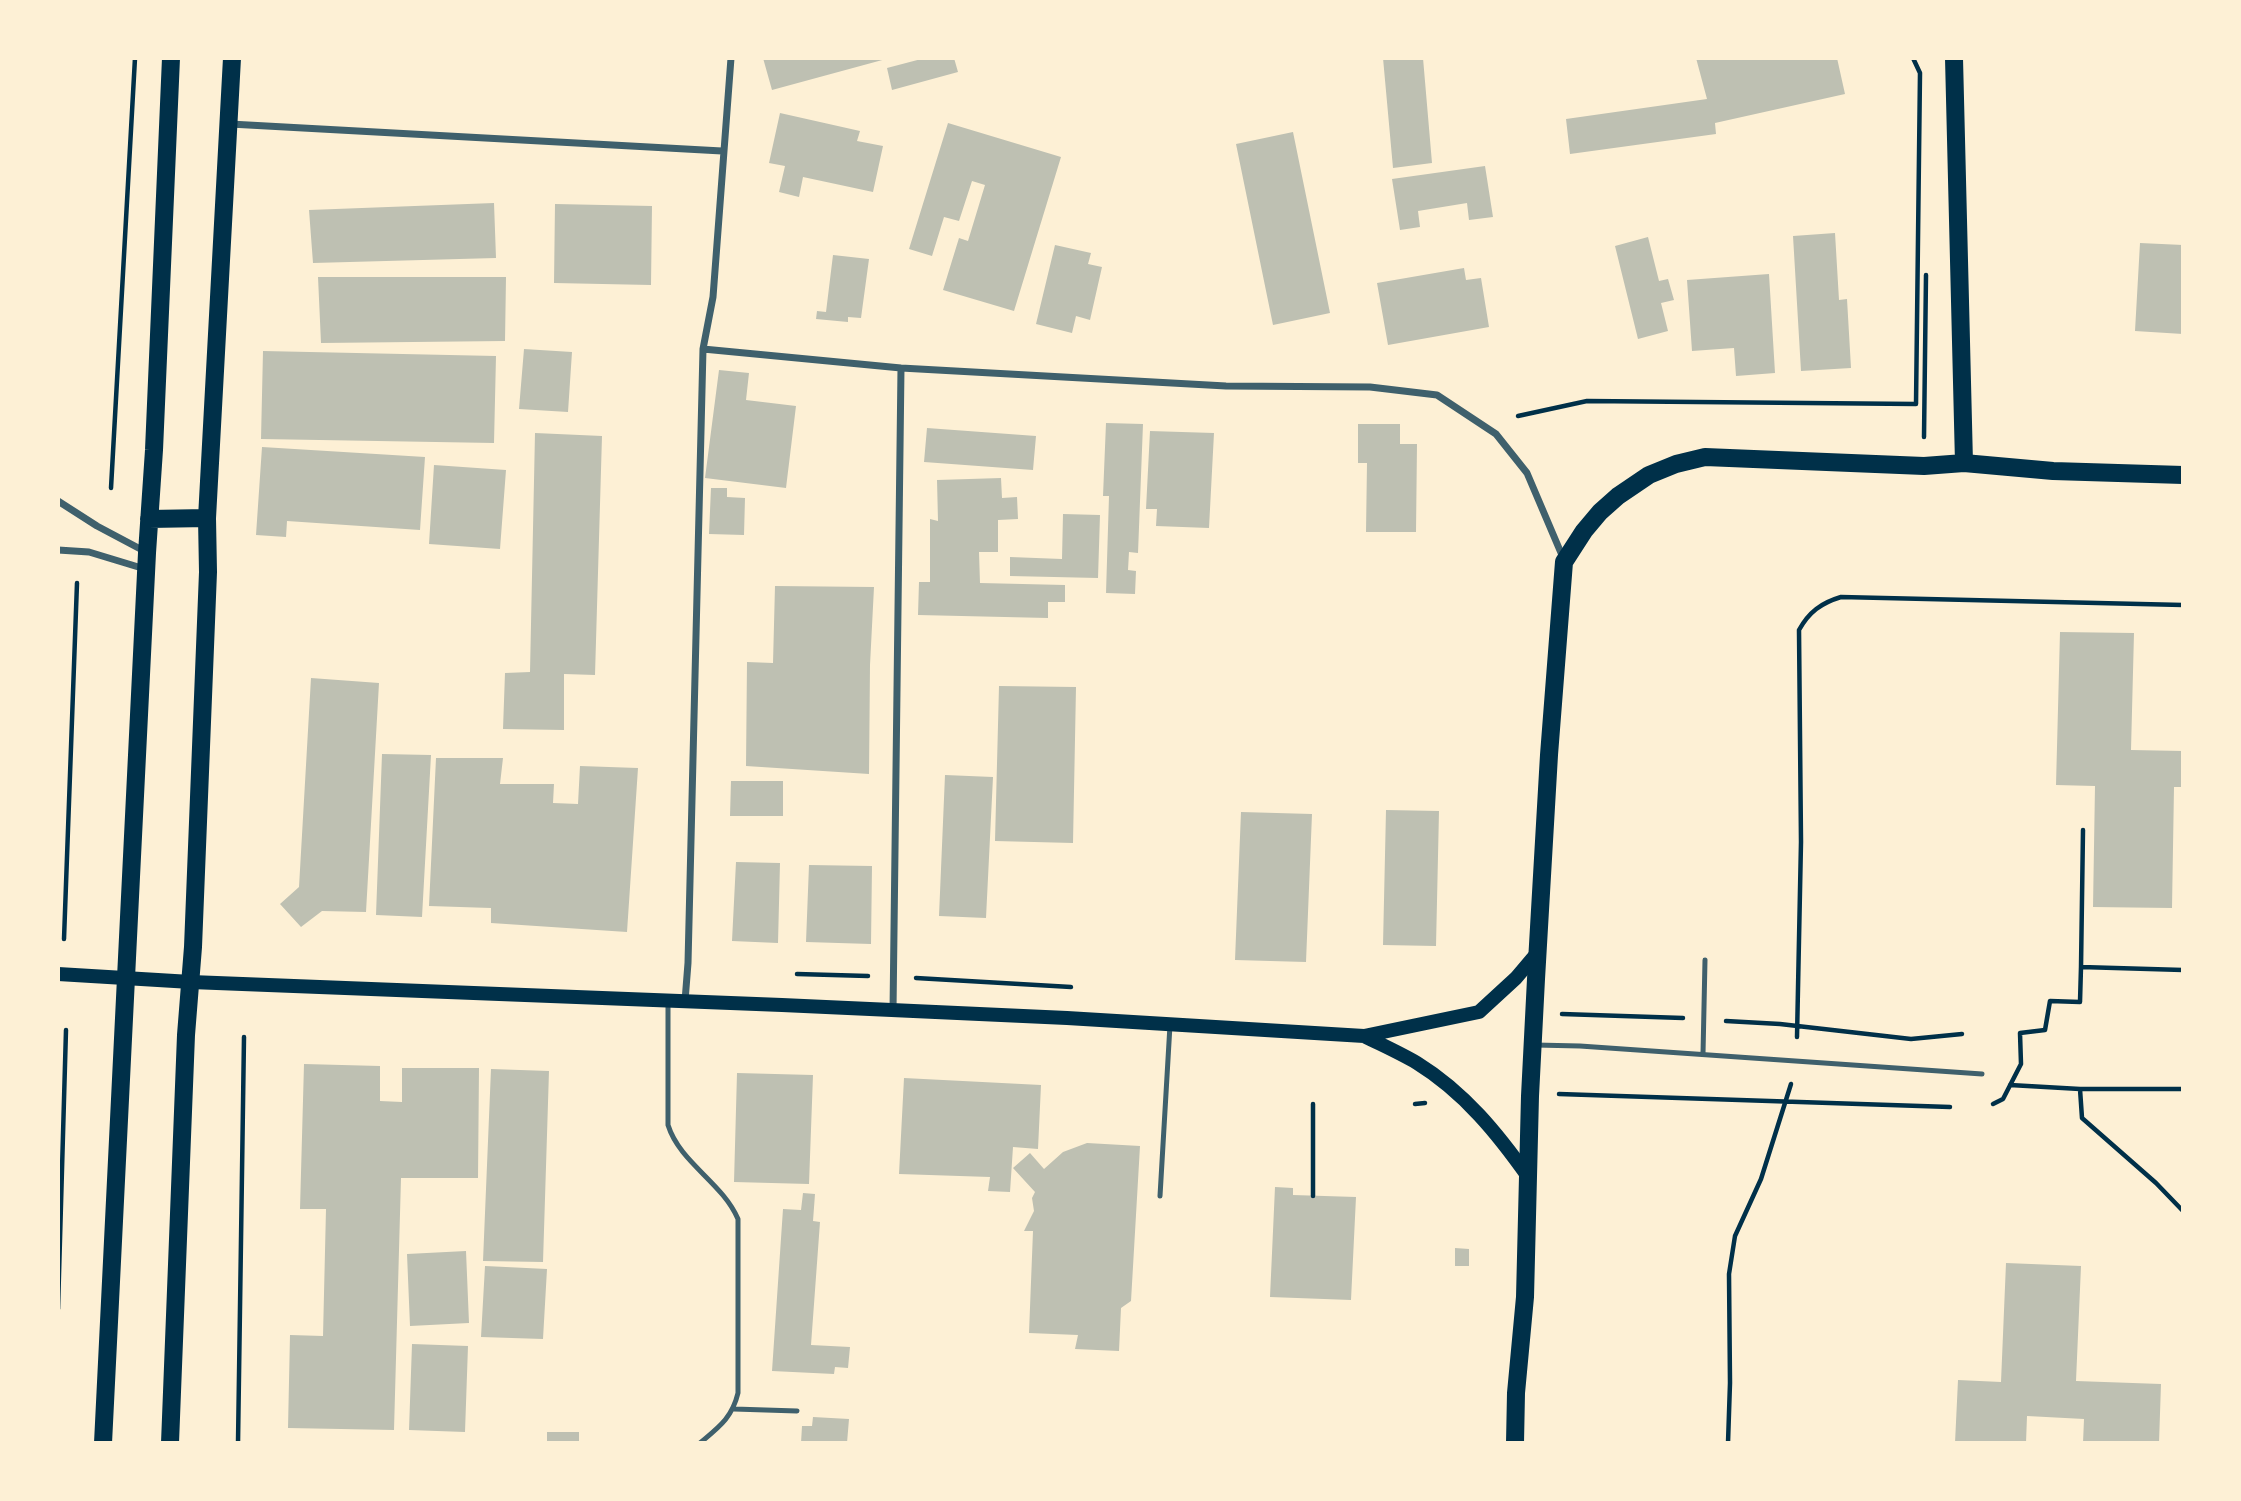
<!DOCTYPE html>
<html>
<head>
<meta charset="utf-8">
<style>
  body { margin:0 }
  #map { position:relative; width:2241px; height:1501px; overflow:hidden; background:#fdf0d5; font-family:Literata,serif }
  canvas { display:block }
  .frame { position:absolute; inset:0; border:60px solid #fdf0d5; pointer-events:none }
</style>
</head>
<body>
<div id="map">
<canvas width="2241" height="1501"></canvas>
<div class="frame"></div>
</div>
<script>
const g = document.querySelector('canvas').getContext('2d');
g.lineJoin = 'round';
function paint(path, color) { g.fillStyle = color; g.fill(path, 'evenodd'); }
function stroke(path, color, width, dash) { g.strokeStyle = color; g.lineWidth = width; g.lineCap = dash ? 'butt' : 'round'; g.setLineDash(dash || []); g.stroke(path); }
paint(new Path2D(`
  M763,58H886V59L772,90Z
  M925,58H954L958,72L892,90L887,68Z
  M1383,58H1423L1432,163L1393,168Z
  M1696,58H1837L1845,94L1715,123L1716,134L1570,154L1566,119L1707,99Z
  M780,113L860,131L857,141L883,146L873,192L803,177L799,197L779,192L785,166L769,163Z
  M948,123L1061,157L1014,311L943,290L959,238L968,241L985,185L972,181L959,221L944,217L932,256L909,249Z
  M1293,132L1330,313L1273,325L1236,144Z
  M1485,166L1493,217L1469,220L1467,203L1418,211L1420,227L1400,230L1392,179Z
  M494,203L496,258L313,263L309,210Z
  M555,204L652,206L651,285L554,283Z
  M1835,233L1839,300L1847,299L1851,368L1801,371L1793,236Z
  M1648,237L1659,281L1668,279L1674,300L1661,303L1668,331L1638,339L1615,246Z
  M2140,243L2183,245V334L2135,331Z
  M1055,245L1091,253L1088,264L1102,267L1090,320L1076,316L1072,333L1036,324Z
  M833,255L869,259L861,318L848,317V322L816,319L817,311L826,312Z
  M1464,268L1466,280L1481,278L1489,327L1388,345L1377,283Z
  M1769,274L1775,373L1736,376L1734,348L1692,351L1687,280Z
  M318,277H506L505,341L321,343Z
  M524,349L572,352L568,412L519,409Z
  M263,351L496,356L494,443L261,439Z
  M719,370L749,373L746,400L796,406L786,488L705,478Z
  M1106,423L1143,424L1138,553L1129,552L1128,570L1136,571L1135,594L1106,593L1109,496H1103Z
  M1358,424H1400V444H1417L1416,532H1366L1367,463H1358Z
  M927,428L1036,436L1033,470L924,462Z
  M1150,431L1214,433L1209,528L1156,526L1157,509H1146Z
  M535,433L602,436L595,675L564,674V730L503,729L505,673L530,672Z
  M262,447L425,457L420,530L287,521L286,537L256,535Z
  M434,465L506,470L500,549L429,544Z
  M1001,478L1002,498L1017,497L1018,519L998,520V552H979L980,583L1065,585V602H1048V618L918,615L919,582H930V519L938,521L937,480Z
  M711,488H727V497L745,498L744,535L709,534Z
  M1063,514L1100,515L1098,578L1010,576V557L1062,559Z
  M775,586L874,587L870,665L869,774L746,766L747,662L773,663Z
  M2060,632L2134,633L2131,750L2183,751V787H2174L2172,908L2093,907L2095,786L2056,785Z
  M311,678L379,683L366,912L322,911L301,927L280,904L299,887Z
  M999,686L1076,687L1073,843L995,841Z
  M382,754L431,755L422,917L376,915Z
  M436,758H503L500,784H554L553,803L578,804L580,766L638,768L627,932L491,923V908L429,906Z
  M945,775L993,777L986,918L939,916Z
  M731,781H783V816H730Z
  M1386,810L1439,811L1436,946L1383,945Z
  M1241,812L1312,814L1306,962L1235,960Z
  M736,862L780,863L778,943L732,941Z
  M809,865L872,866L871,944L806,942Z
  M304,1064L380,1066V1101L402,1102V1068H479L478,1178H401L394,1430L288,1428L290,1335L323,1336L326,1209H300Z
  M491,1069L549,1071L543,1262L483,1261Z
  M737,1073L813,1075L809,1184L734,1182Z
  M904,1078L1041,1085L1038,1149L1013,1147L1010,1192L988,1191L990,1177L899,1174Z
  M1087,1143L1140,1146L1131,1301L1121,1308L1119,1351L1075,1349L1078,1335L1029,1333L1033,1231H1024L1034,1211L1032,1198L1035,1192L1013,1168L1030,1153L1044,1169L1063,1152Z
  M1275,1187L1293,1188V1195L1356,1197L1351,1300L1270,1297Z
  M803,1193L815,1194L813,1221L820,1222L811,1345L850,1347L848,1368L835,1367L834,1374L772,1371L783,1209L801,1210Z
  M1455,1248L1469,1249V1266H1455Z
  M466,1251L469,1323L410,1326L407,1254Z
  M2006,1263L2081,1266L2076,1381L2161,1384L2159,1443H2083L2084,1419L2027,1416L2026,1443H1955L1958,1380L2001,1382Z
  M485,1266L547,1269L543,1339L481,1337Z
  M412,1344L468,1346L465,1432L409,1430Z
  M813,1417L849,1419L847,1443H801L802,1426H812Z
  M547,1432H579V1443H547Z`), '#bec0b2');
stroke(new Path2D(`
  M1518,416L1587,401L1916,404L1920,73L1913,58
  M1924,437L1926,275
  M111,488L135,58
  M64,939L77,583
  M2081,967L2083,830
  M797,974L868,976
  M916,978L1071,987
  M1562,1014L1683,1018
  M1726,1021L1780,1024L1911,1039L1962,1034
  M1797,1037L1801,842L1799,630C1809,612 1821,603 1841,597L2183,605
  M2010,1085L2080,1089H2183
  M2080,1089L2082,1118L2156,1183L2183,1211
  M1559,1094L1950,1107
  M1415,1104L1425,1103
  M1993,1104L2003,1099L2021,1064L2020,1033L2045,1030L2050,1001L2080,1002L2081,967L2183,970
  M1313,1196V1104
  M58,1309L66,1030
  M238,1443L244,1037
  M1728,1443L1730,1383L1729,1274L1735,1236L1761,1179L1791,1084`), '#003049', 4.5);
stroke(new Path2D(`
  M668,1003V1125C680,1163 722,1182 738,1219V1393C732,1418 719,1427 700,1443
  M1535,1045L1580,1046L1982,1074
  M1703,1054L1705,960
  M1160,1196L1170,1025
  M734,1409L797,1411`), '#3f606c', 5);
stroke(new Path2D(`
  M230,124L722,151
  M703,349L901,368L1226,386L1370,387L1437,395L1496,434L1527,473L1564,560
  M58,501L97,526L146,552
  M58,550L89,552L145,569
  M685,1001L688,963L703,349L713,297L731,58
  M893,1011L901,368`), '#3f606c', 7);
stroke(new Path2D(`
  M58,974L191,982L782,1005L1067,1018L1364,1036L1479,1012L1516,978L1538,952
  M1364,1036C1382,1045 1400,1053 1417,1063C1464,1092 1498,1134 1529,1178`), '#003049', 14);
stroke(new Path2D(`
  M1954,58L1964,463
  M149,519L207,518
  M103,1443L147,553L154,450L171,58
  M170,1443L186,1035L193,947L208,572L207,518L232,58
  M1515,1443L1516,1393L1525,1297L1530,1096L1536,979L1549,755L1564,562L1584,531L1600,512L1618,496L1649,475L1676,464L1705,457L1924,466L1964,463L2053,471L2183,475`), '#003049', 18);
</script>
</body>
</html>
